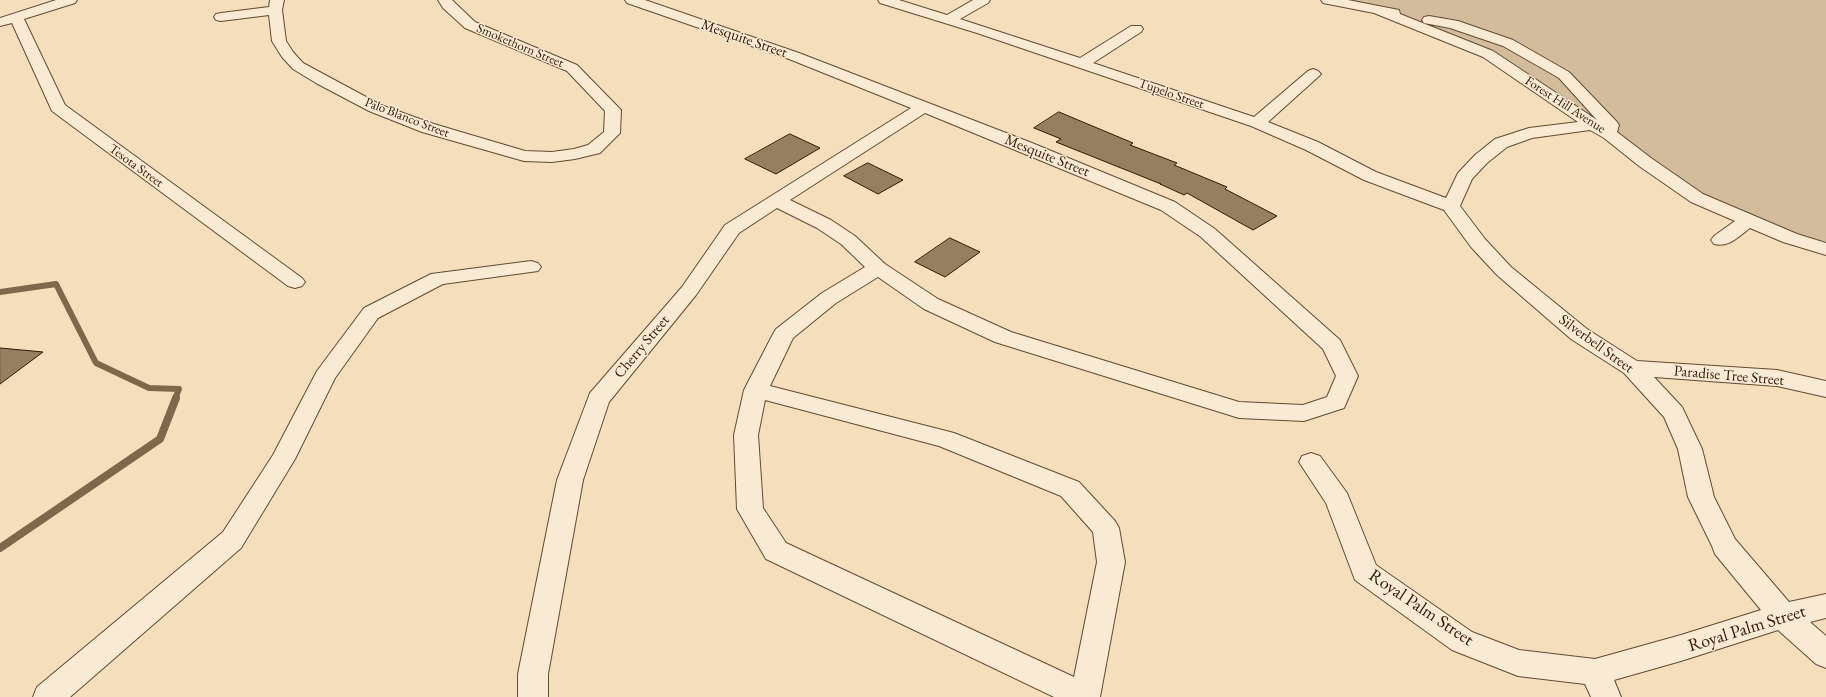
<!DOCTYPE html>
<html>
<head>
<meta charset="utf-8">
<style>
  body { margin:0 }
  canvas { display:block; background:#f4debb }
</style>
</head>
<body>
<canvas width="1826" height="697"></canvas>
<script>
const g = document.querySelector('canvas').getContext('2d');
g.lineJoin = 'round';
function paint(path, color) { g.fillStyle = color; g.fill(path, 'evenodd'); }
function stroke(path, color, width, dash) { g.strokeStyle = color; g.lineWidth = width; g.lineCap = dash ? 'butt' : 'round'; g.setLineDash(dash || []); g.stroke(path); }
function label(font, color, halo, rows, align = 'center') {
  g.font = font + ' "EB Garamond",serif'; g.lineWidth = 3; g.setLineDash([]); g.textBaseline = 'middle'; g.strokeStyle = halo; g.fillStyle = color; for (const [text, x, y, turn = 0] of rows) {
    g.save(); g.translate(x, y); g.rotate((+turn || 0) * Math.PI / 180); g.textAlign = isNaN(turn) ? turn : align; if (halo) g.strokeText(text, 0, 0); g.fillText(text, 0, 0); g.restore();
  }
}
paint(new Path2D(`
  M1328,0H1826V249L1697,198L1488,54L1379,11Z`), '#d3bc9b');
stroke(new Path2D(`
  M0,292L56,284L96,363L149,388L179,389L175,399`), '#7e674a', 6);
stroke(new Path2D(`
  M0,548L160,439L176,398`), '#7e674a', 8);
const building = new Path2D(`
  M1059,112L1133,143L1130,145L1177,163L1174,165L1227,187L1225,189L1277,216L1253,230L1187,193L1184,195L1160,184H1161L1056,142L1061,139L1034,128Z
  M790,134L820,148L776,174L745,159Z
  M868,163L903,180L878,194L844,176Z
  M950,238L980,252L945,277L915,262Z
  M0,348L43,352L0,384Z`);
paint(building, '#967f61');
stroke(building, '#311800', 1);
const minor = new Path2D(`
  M56,0H77L75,3L24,19L65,105L302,278L305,282L302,286L295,288L288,286L52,111L12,23L0,26V18Z
  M270,0H284L282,10L286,41L293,52L303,63L381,105L434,124L525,151L552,152L574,149L588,145L604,132L605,111L567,71L465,28L443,8L438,0H452L475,22L577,65L621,110L620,133L600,153L575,159L552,162L524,161L422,132L369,111L316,83L293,69L282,57L272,41L269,15L221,21L216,20L214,17L216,14L221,13L269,7Z
  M625,0H645L799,53L1032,143L1175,202L1215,229L1340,340L1358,376L1344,408L1304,421L1239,418L995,342L924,309L878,277L836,303L793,338L770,386L954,433L1079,482L1115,521L1119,528L1125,562L1100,697H1054L766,559L737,509L734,435L744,390L773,334L776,329L822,293L865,267L841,244L817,228L777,208L739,233L696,295L609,402L583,480L548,674V697H518V674L557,480L590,393L682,287L725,225L911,108L789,59L627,3ZM925,113L1161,210L1201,237L1323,349L1336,376L1327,397L1303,405L1239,402L1011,332L938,299L885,264L855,236L831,220L790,200ZM765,400L939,446L1061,496L1093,532L1097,562L1074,677L786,543L763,508L758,435Z
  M878,0H899L947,15L973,0H990L988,3L960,19L1080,58L1131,26H1141L1143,29L1141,32L1093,63L1254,117L1308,71L1313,69L1318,71L1321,74L1318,77L1268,122L1318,142L1376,172L1446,198L1458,173L1475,155L1495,139L1529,128L1578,122L1483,57L1374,13L1323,3L1321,0H1348L1399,10L1400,14L1493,51L1597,120L1559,78L1503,46L1450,28L1424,23L1422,20L1424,17L1429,16L1458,21L1513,40L1569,72L1617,122L1619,125L1617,132L1651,158L1703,194L1797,234L1826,243V255L1783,242L1750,228C1739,236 1729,248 1714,244L1711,240L1714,236L1735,221L1691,202L1639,166L1604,138L1590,130L1532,138L1507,147L1487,163L1472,179L1460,206L1485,239L1511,267L1587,329L1637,361L1777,370L1826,381V397L1777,386L1654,377L1682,407L1702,449L1714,497L1735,539L1789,602L1826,594V618L1810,622L1826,636V668L1816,664L1778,630L1681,661L1614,680L1621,697H1591L1585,684L1518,676L1452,650L1355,580L1326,503L1299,462L1302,456L1311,453L1320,456L1347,493L1376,565L1472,632L1519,650L1595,659L1681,635L1761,610L1715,554L1712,546L1688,497L1678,449L1664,417L1624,373L1571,339L1497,275L1471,247L1444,210L1364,180L1306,150L1251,126L977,33L880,3Z
  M531,261L538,263L541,267L538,271L443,284L378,318L335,378L295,459L241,548L70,697H33L37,687L223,532L273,455L317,371L364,308L431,274Z`);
stroke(minor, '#624a2f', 2);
paint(minor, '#f8ead3');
label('13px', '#311800', '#f8ead3', [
  ["Smokethorn Street",520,46,23],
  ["Tupelo Street",1171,94,19],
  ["Forest Hill Avenue",1565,105,33],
  ["Palo Blanco Street",407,118,21],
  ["Tesota Street",136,166,36]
]);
label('15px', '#311800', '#f8ead3', [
  ["Mesquite Street",744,39,19],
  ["Mesquite Street",1047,156,22],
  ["Silverbell Street",1596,344,36],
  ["Cherry Street",642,347,-50],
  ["Paradise Tree Street",1729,376,5]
]);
label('18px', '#311800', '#f8ead3', [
  ["Royal Palm Street",1421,608,34],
  ["Royal Palm Street",1747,629,-17]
]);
</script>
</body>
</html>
